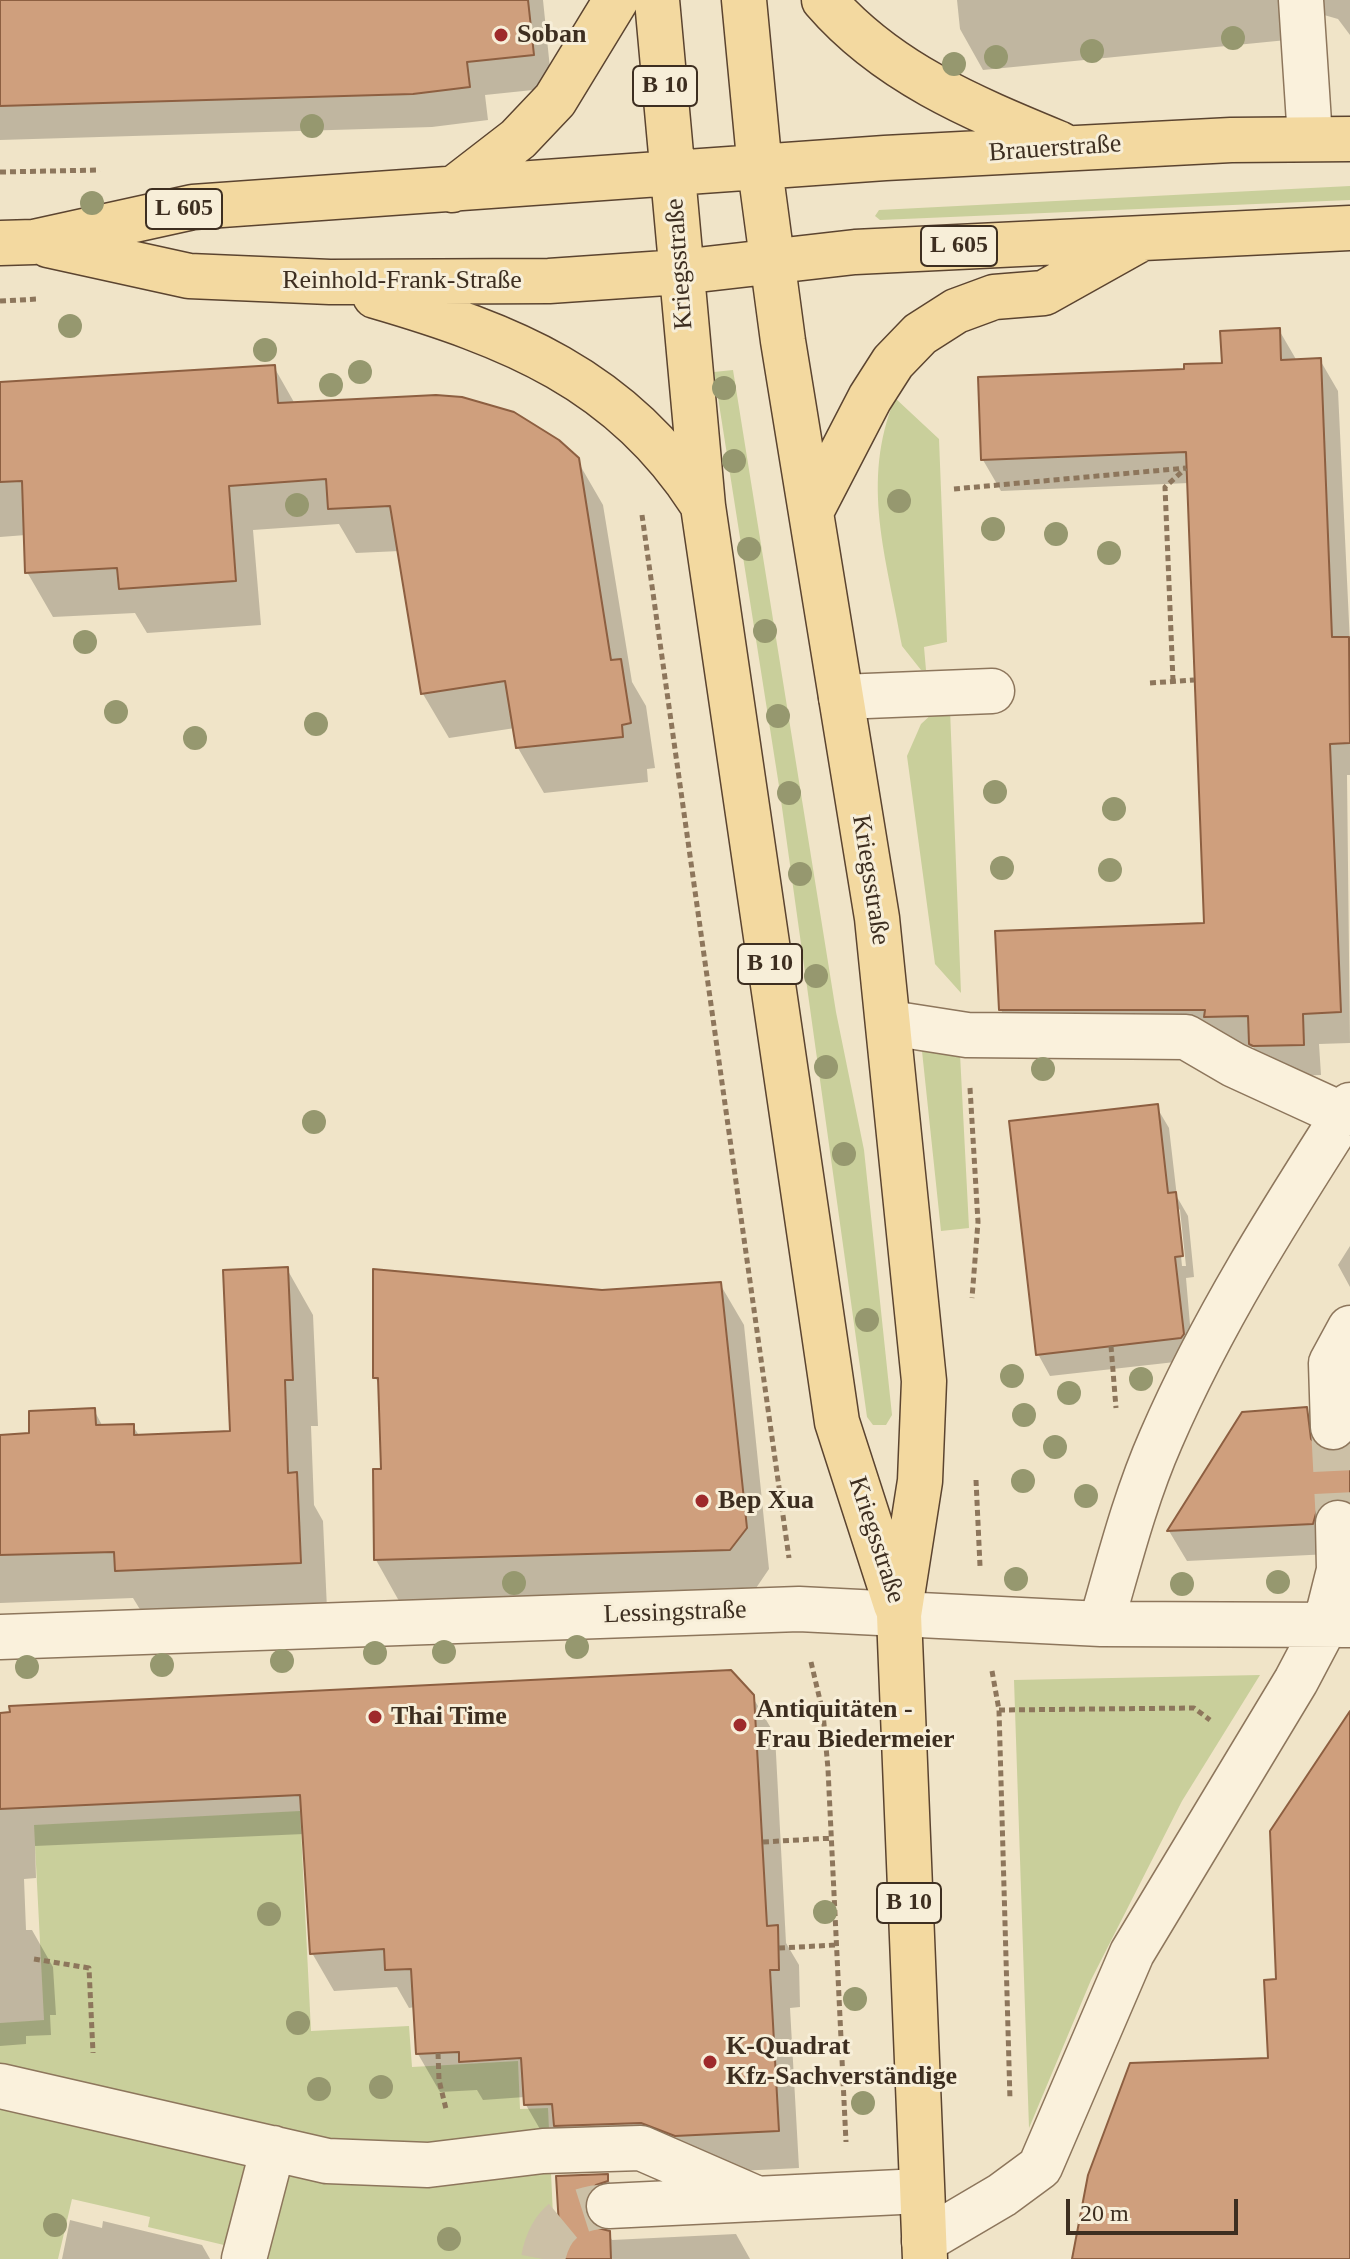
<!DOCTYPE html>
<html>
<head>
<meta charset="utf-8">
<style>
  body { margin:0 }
  #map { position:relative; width:1350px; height:2259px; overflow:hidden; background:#f0e4c8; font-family:Georgia,serif }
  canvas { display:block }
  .scale { position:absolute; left:1066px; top:2199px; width:172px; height:36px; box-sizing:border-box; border:4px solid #3d2e20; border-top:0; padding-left:10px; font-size:24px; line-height:28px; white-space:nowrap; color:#3d2e20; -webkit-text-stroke:6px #f7eed8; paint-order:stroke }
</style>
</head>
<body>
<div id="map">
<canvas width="1350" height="2259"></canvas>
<div class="scale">20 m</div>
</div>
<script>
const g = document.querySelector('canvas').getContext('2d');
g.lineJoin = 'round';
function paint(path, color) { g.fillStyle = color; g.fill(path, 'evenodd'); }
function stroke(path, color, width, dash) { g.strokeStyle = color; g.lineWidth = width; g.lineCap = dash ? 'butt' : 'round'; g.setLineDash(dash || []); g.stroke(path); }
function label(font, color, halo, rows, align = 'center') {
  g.font = font + ' Georgia,serif'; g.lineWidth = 6; g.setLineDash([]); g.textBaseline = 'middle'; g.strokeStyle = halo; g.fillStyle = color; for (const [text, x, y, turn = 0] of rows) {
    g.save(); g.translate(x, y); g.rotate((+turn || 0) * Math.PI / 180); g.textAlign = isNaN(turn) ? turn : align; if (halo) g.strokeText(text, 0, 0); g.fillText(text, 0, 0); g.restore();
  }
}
paint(new Path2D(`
  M1350,186V200L880,220L875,216L879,210Z
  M733,370L836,1012L864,1150L892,1415L886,1425H873L867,1417L779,786L714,372Z
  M895,398L939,439L947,642L924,647L926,670H921L902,646C887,558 860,483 895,398Z
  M950,709L961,993L935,964L907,756L921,724L934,712Z
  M948,1042L960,1054L969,1228L941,1231L922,1051Z
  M1260,1675L1182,1801L1091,1980L1029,2128L1014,1680Z
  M300,1811L311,2031L409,2026L412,2067L518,2061L520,2109L548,2108L555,2259H221L224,2245L148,2227L150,2217L72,2199L58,2259H0V2023L44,2020L34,1825Z`), '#c9cf9b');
paint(new Path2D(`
  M0,0H543L552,88L485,95L488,120L432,127L0,140Z
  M957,0H1350V35L1338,19L1324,15L1310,20L1297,39L983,70L960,29Z
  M1279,330L1297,361L1320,360L1338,391L1350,643V775H1347L1350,1043L1319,1044L1321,1075L1272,1077L1253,1047L1019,1041L1001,1010L1206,925L1189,483L1001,491L983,460L1185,371L1224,365Z
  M274,367L295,404L577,460L603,505L632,682L646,706L655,768L647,769L648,782L544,793L518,748L515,728L449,738L423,694L400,551L356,553L339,524L253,530L261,625L147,633L135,613L53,617L27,572L26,535L0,537V385Z
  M1156,1106L1169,1128L1177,1197L1188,1216L1194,1277L1186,1278L1193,1360L1050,1376L1038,1354ZM1176,1206L1180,1210L1186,1266H1182Z
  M1350,1246V1287L1338,1265Z
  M287,1269L313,1315L318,1426H311L314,1505L323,1521L327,1609L144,1616L133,1598L0,1603V1437L31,1435L94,1410L103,1427L133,1426L140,1437L232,1433Z
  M720,1284L744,1325L769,1569L754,1591L399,1601L376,1560L375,1471H384L380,1386L375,1377L602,1292Z
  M1306,1409L1324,1441L1326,1452L1335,1454L1350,1447V1530L1330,1554L1187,1561L1169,1531Z
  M752,1696L775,1735L786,1943L799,1965L800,2007L790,2008L799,2168L699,2173L548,2143L526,2105L525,2097L483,2100L477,2090L440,2092L418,2054L415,2007L409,2008L397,1987L334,1991L312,1953L304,1834L35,1846L36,1878L24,1879L26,1930H32L53,1967L56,2015H50L51,2035L26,2036V2044L0,2046V1715Z
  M606,2176L624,2206L604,2225L602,2231L608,2233L612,2240L736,2234L750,2259H563L559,2178Z
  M70,2220L102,2228L103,2221L202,2245L210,2259H62Z`), '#0003');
const building = new Path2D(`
  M0,0H528L534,55L467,62L470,87L413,94L0,106Z
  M1280,328L1281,360L1321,358L1332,637H1349L1350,743L1330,744L1341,1012L1303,1014L1304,1045L1253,1046L1249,1044L1248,1016L1204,1017L1205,1010H999L995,931L1204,923L1186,452L981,460L978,377L1184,369V364L1222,363L1220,331Z
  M275,365L278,403L436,395L462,397L514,412L559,440L579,458L611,660L621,659L631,723L622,725L623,737L516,748L505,681L421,694L390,506L328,509L326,479L229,486L236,581L119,589L117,568L25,573L22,481L0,482V382Z
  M1158,1104L1168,1193L1176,1192L1183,1256L1175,1257L1184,1334L1181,1338L1036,1355L1009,1121Z
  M288,1267L293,1380H285L288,1473L297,1472L301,1563L115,1571L114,1552L0,1555V1435L29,1433V1411L95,1408L96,1425L134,1424V1435L230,1431L223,1270Z
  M373,1269L602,1290L721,1282L747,1528L730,1550L374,1560L373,1469H381L378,1378H373Z
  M1307,1407L1311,1439L1321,1449L1335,1452L1350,1444V1501L1338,1498L1326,1501L1317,1510L1313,1524L1167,1531L1242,1412Z
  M731,1670L754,1695L767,1926L778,1925L779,1970H770L779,2131L675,2136L641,2123L554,2126L552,2104L524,2105L521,2058L459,2062V2052L416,2054L411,1969L385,1970L384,1949L310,1954L300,1795L0,1809V1713L10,1712L9,1706Z
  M1350,1711V2259H1072L1088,2175L1130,2063L1268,2058L1264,1980L1276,1979L1270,1831Z
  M608,2174V2181L596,2185L587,2194L584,2206L588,2220L598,2228L610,2231L611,2259H561L556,2176Z`);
paint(building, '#cf9f7d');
stroke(building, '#8d5f41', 2);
stroke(new Path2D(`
  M1333,1427L1338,1523
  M543,2259C550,2222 572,2208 609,2206`), '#ccc0a6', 44, [44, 22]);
const minor = new Path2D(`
  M1301,0L1310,138
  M841,697L992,691
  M890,1023L967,1035L1186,1037L1234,1065L1343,1115
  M1333,1427L1331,1363L1350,1328
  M1101,1624C1119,1562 1135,1498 1161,1439C1212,1321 1281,1213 1350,1105
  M0,1637L799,1609L1101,1624L1350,1625
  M0,2086L327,2161L428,2165L543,2151L641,2148L758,2199
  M609,2206L921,2191
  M924,2241L1002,2195L1040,2167L1132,1953L1296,1681L1325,1626L1339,1570L1338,1523
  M244,2259L273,2148`);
const major = new Path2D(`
  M657,0L703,506L837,1422L896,1605
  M744,0L760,169L783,341L877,918L924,1381L920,1481L899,1615L925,2259
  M824,0C887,73 973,108 1060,144
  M452,190L518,139L555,100L616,0
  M0,243L34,242L193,207L885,158L1231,140L1350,139
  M48,245L189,276L330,282L549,281L680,272L855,252L1350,228
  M375,296C509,335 621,379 700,501
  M813,508L870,398L893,362L920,334L956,311L994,297L1044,293L1137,241`);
stroke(minor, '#8d765c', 47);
stroke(major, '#5b4430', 47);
stroke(new Path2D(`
  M0,172L100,170
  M0,301L38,299
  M954,489L1186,468
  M642,515L789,1558
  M1173,681L1165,487L1186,468
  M1150,683L1194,680
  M970,1088L978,1222L972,1298
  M1111,1346L1116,1408
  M976,1480L980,1566
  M811,1662L823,1713L828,1769L846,2142
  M992,1671L999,1710L1010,2100
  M999,1710L1194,1708L1210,1720
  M763,1842L832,1838
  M779,1948L836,1945
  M34,1959L89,1968L93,2053
  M438,2053L439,2080L446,2109`), '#8d765c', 5, [6, 4]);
stroke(minor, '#faf1dc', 44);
stroke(major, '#f3d9a0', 44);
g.fillStyle = '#96986f';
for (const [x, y] of [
  [1233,38],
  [1092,51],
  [996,57],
  [954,64],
  [312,126],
  [92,203],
  [70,326],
  [265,350],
  [360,372],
  [331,385],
  [724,388],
  [734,461],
  [899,501],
  [297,505],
  [993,529],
  [1056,534],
  [749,549],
  [1109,553],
  [765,631],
  [85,642],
  [116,712],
  [778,716],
  [316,724],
  [195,738],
  [995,792],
  [789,793],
  [1114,809],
  [1002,868],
  [1110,870],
  [800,874],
  [816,976],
  [826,1067],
  [1043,1069],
  [314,1122],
  [844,1154],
  [867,1320],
  [1012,1376],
  [1141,1379],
  [1069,1393],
  [1024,1415],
  [1055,1447],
  [1023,1481],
  [1086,1496],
  [1016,1579],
  [1278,1582],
  [514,1583],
  [1182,1584],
  [577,1647],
  [444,1652],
  [375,1653],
  [282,1661],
  [162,1665],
  [27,1667],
  [825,1912],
  [269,1914],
  [855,1999],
  [298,2023],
  [381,2087],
  [319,2089],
  [863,2103],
  [55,2225],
  [449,2239]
]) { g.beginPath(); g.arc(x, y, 12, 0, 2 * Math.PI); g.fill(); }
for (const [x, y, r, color] of [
  [501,35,8,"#9e2a2b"],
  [702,1501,8,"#9e2a2b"],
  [375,1717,8,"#9e2a2b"],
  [740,1725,8,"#9e2a2b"],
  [710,2062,8,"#9e2a2b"]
]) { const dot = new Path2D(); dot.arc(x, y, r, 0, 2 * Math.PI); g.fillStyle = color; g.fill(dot); stroke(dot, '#f7eed8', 3); }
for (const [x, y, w] of [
  [665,86,64],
  [184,209,76],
  [959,246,76],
  [770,964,64],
  [909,1903,64]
]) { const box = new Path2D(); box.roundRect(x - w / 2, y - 20, w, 40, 6); g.fillStyle = '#f7eed8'; g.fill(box); stroke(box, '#3d2e20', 2); }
label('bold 24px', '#3d2e20', null, [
  ["B 10",665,86],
  ["L 605",184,209],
  ["L 605",959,246],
  ["B 10",770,964],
  ["B 10",909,1903]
]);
label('bold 26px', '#3d2e20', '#f7eed8', [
  ["Soban",517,35],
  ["Bep Xua",718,1501],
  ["Antiquitäten -",756,1710],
  ["Frau Biedermeier",756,1740],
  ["Thai Time",391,1717],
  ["K-Quadrat",726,2047],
  ["Kfz-Sachverständige",726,2077]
], 'left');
label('26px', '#3d2e20', '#f7eed8', [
  ["Brauerstraße",1055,149,-4],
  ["Kriegsstraße",680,264,-94],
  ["Reinhold-Frank-Straße",402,281],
  ["Kriegsstraße",870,880,81],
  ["Kriegsstraße",876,1540,72],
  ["Lessingstraße",675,1613,-2]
]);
</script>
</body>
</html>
